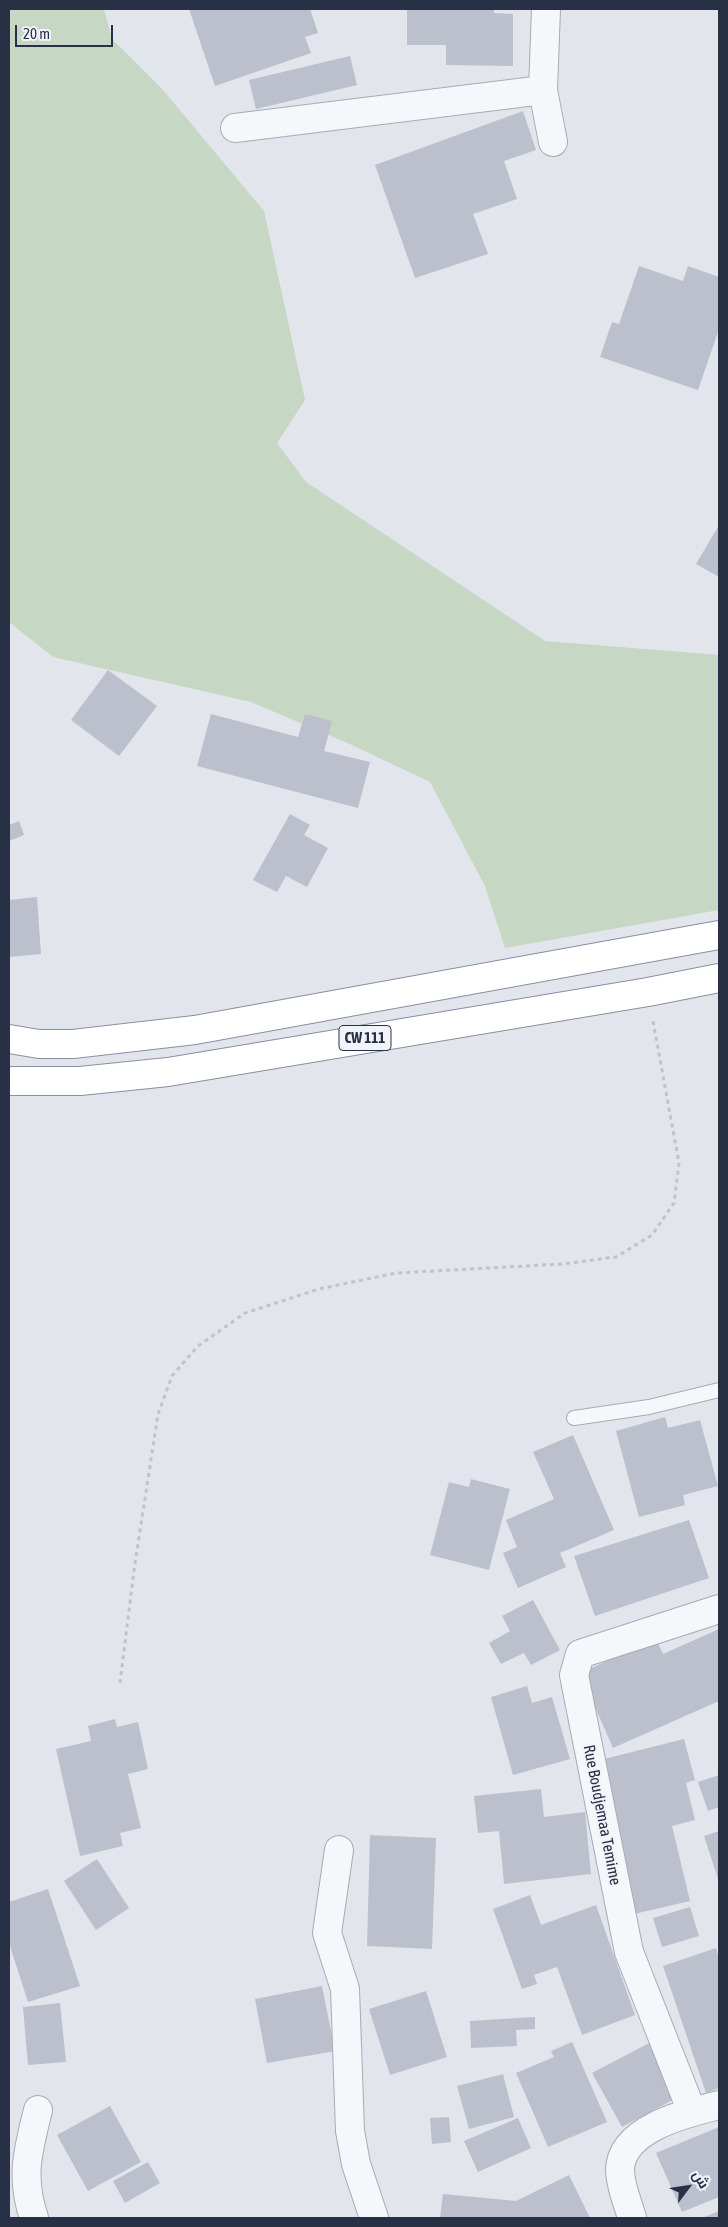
<!DOCTYPE html>
<html>
<head>
<meta charset="utf-8">
<style>
  body { margin:0 }
  #map { position:relative; width:728px; height:2227px; overflow:hidden; background:#e2e5ec; font-family:"Asap Condensed",Cairo,sans-serif }
  canvas { display:block }
  .frame { position:absolute; inset:0; border:10px solid #283046; pointer-events:none }
  .north { position:absolute; left:663px; top:2162px; width:50px; height:50px; -webkit-text-stroke:4px #f3f4f9; paint-order:stroke; rotate:59deg; font-size:14px; font-weight:700; line-height:20px; text-align:center; color:#283046 }
  .north::after { content:''; display:block; margin:auto; width:18px; height:22px; background:#283046; clip-path:polygon(50% 0,100% 100%,50% 72%,0 100%) }
  .scale { position:absolute; left:15px; top:25px; width:98px; height:22px; box-sizing:border-box; border:2px solid #283046; border-top:0; padding-left:6px; font-size:15px; line-height:18px; white-space:nowrap; color:#283046; -webkit-text-stroke:4px #f3f4f9; paint-order:stroke }
</style>
</head>
<body>
<div id="map">
<canvas width="728" height="2227"></canvas>
<div class="frame"></div>
<div class="north">ش</div>
<div class="scale">20 m</div>
</div>
<script>
const g = document.querySelector('canvas').getContext('2d');
g.lineJoin = 'round';
function paint(path, color) { g.fillStyle = color; g.fill(path, 'evenodd'); }
function stroke(path, color, width, dash) { g.strokeStyle = color; g.lineWidth = width; g.lineCap = dash ? 'butt' : 'round'; g.setLineDash(dash || []); g.stroke(path); }
function label(font, color, halo, rows, align = 'center') {
  g.font = font + ' "Asap Condensed",sans-serif'; g.lineWidth = 4.5; g.setLineDash([]); g.textBaseline = 'middle'; g.strokeStyle = halo; g.fillStyle = color; for (const [text, x, y, turn = 0] of rows) {
    g.save(); g.translate(x, y); g.rotate((+turn || 0) * Math.PI / 180); g.textAlign = isNaN(turn) ? turn : align; if (halo) g.strokeText(text, 0, 0); g.fillText(text, 0, 0); g.restore();
  }
}
paint(new Path2D(`
  M9,9H104L112,39L163,90L264,211L305,400L277,443L306,482L545,641L719,655V910L505,948L485,886L430,782L352,745L251,702L53,657L9,622Z`), '#c6d7c3');
paint(new Path2D(`
  M189,9H310L318,33L305,37L311,53L215,86Z
  M407,9H494V13L513,14V66L446,65V45H407Z
  M350,56L357,85L256,109L249,80Z
  M523,111L536,150L504,161L517,199L473,214L488,254L415,278L375,165Z
  M639,266L683,281L688,266L719,277V329L698,390L600,357L612,322L619,324Z
  M719,525V577L696,564Z
  M108,670L157,706L119,756L71,720Z
  M211,714L298,737L305,714L332,721L324,751L370,762L358,808L197,766Z
  M290,814L310,825L304,835L328,848L307,887L286,876L277,892L253,880Z
  M19,821L24,835L9,841V825Z
  M37,897L41,954L9,957V900Z
  M665,1417L668,1428L700,1420L718,1486L683,1495L685,1505L639,1517L616,1431Z
  M573,1435L614,1530L560,1553L566,1567L518,1588L503,1553L517,1547L506,1520L554,1499L533,1452Z
  M471,1479L510,1489L489,1570L430,1555L449,1482L469,1487Z
  M689,1520L709,1578L595,1616L574,1556Z
  M533,1600L560,1650L531,1665L524,1653L501,1664L489,1643L510,1631L502,1616Z
  M719,1629V1701L613,1748L580,1673L656,1639L663,1654Z
  M527,1686L532,1703L552,1697L570,1759L513,1775L491,1697Z
  M115,1719L117,1727L138,1722L148,1769L128,1774L141,1828L120,1833L123,1846L80,1856L56,1749L91,1741L88,1726Z
  M684,1739L695,1780L686,1783L695,1820L672,1826L690,1901L634,1914L596,1761Z
  M719,1775V1807L708,1811L698,1782Z
  M541,1789L544,1817L585,1812L591,1874L504,1884L499,1831L478,1833L474,1796Z
  M719,1831V1882L704,1836Z
  M370,1835L436,1838L432,1949L367,1946Z
  M97,1859L129,1908L96,1930L64,1881Z
  M48,1889L80,1986L28,2002L9,1943V1902Z
  M530,1895L541,1925L596,1905L635,2015L582,2035L557,1967L534,1975L537,1984L522,1989L493,1909Z
  M690,1907L699,1936L662,1947L653,1918Z
  M716,1948L719,1959V2088L706,2093L663,1966Z
  M322,1986L335,2051L267,2063L255,1999Z
  M426,1991L447,2057L390,2075L369,2009Z
  M60,2003L66,2062L28,2065L23,2007Z
  M535,2017V2029L516,2030L517,2046L471,2048L470,2021Z
  M572,2042L607,2122L548,2147L516,2073L554,2057L551,2051Z
  M651,2042L680,2096L622,2127L592,2073Z
  M503,2074L514,2117L469,2129L457,2086Z
  M110,2106L141,2162L88,2191L57,2135Z
  M449,2117L451,2142L432,2144L430,2118Z
  M518,2118L531,2148L478,2172L464,2141Z
  M719,2127V2197L682,2212L656,2153Z
  M148,2162L160,2183L125,2203L113,2181Z
  M569,2175L590,2218H440L443,2194L516,2201Z
  M719,2211V2218H702Z`), '#bcc0cc');
const service = new Path2D(`
  M574,1418L649,1407L719,1390`);
const minor = new Path2D(`
  M235,128L543,90
  M339,1850L327,1933L345,1989L350,2131L356,2164L374,2218
  M692,2112L629,1952L574,1675L580,1654L719,1609
  M34,2218C20,2176 28,2151 38,2110
  M632,2218C628,2203 620,2186 620,2170C621,2128 687,2113 719,2105`);
const tertiary = new Path2D(`
  M546,9L543,90L553,142`);
const trunk = new Path2D(`
  M9,1039L39,1044H73L195,1030L719,935
  M9,1081H80L168,1072L648,992L719,978`);
stroke(service, '#a6abb7', 16);
stroke(minor, '#a6abb7', 30);
stroke(tertiary, '#a6abb7', 30);
stroke(trunk, '#8890a4', 30);
stroke(new Path2D(`
  M120,1683L134,1570L158,1414L172,1376L198,1346L245,1313L319,1289L396,1273L562,1264L616,1257L652,1235L674,1203L679,1163L653,1021`), '#c0c3cb', 3, [4, 4]);
stroke(service, '#f6f7fa', 14);
stroke(minor, '#f6f7fa', 28);
stroke(tertiary, '#f6f7fa', 28);
stroke(trunk, '#fff', 28);
for (const [x, y, w] of [
  [365,1038,52]
]) { const box = new Path2D(); box.roundRect(x - w / 2, y - 12.5, w, 25, 4); g.fillStyle = '#f3f4f9'; g.fill(box); stroke(box, '#283046', 1); }
label('bold 15px', '#283046', null, [
  ["CW 111",365,1038]
]);
label('16px', '#283046', '#f3f4f9', [
  ["Rue Boudjemaa Temime",602,1815,79]
]);
</script>
</body>
</html>
